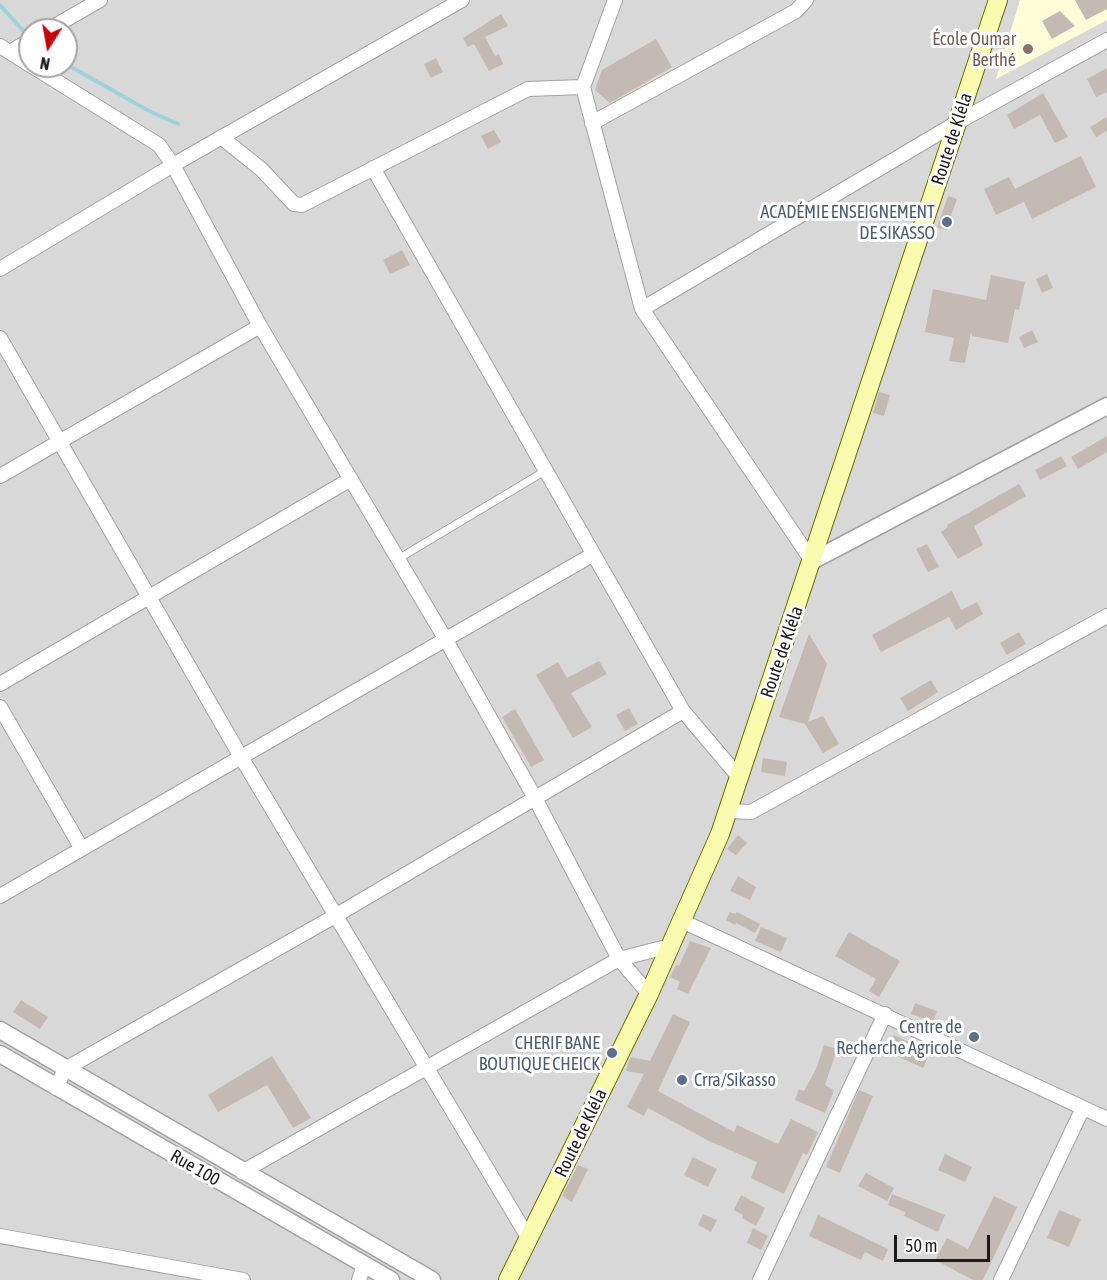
<!DOCTYPE html>
<html>
<head>
<meta charset="utf-8">
<style>
  body { margin:0 }
  #map { position:relative; width:1107px; height:1280px; overflow:hidden; background:#ede8e0; font-family:"Asap Condensed",sans-serif }
  canvas { display:block }
  .north { position:absolute; left:18px; top:18px; width:60px; height:60px; box-sizing:border-box; background:#fff; border:2px solid #a4a4a4; border-radius:50%; rotate:191deg; font-size:16px; font-weight:700; line-height:24px; text-align:center; color:#1b1b1b }
  .north::after { content:''; display:block; margin:auto; width:21px; height:27px; background:#c7000a; clip-path:polygon(50% 0,100% 100%,50% 72%,0 100%) }
  .scale { position:absolute; left:894px; top:1235px; width:96px; height:27px; box-sizing:border-box; border:3px solid #1b1b1b; border-top:0; padding-left:8px; font-size:18px; line-height:21px; white-space:nowrap; color:#1b1b1b; -webkit-text-stroke:4px #fff; paint-order:stroke }
</style>
</head>
<body>
<div id="map">
<canvas width="1107" height="1280"></canvas>
<div class="north">N</div>
<div class="scale">50 m</div>
</div>
<script>
const g = document.querySelector('canvas').getContext('2d');
g.lineJoin = 'round';
function paint(path, color) { g.fillStyle = color; g.fill(path, 'evenodd'); }
function stroke(path, color, width, dash) { g.strokeStyle = color; g.lineWidth = width; g.lineCap = dash ? 'butt' : 'round'; g.setLineDash(dash || []); g.stroke(path); }
function label(font, color, halo, rows, align = 'center') {
  g.font = font + ' "Asap Condensed",sans-serif'; g.lineWidth = 6; g.setLineDash([]); g.textBaseline = 'middle'; g.strokeStyle = halo; g.fillStyle = color; for (const [text, x, y, turn = 0] of rows) {
    g.save(); g.translate(x, y); g.rotate((+turn || 0) * Math.PI / 180); g.textAlign = isNaN(turn) ? turn : align; if (halo) g.strokeText(text, 0, 0); g.fillText(text, 0, 0); g.restore();
  }
}
paint(new Path2D(`
  M0,0H1107V1280H0ZM30,30H66V66H30Z`), '#d9d8d8');
paint(new Path2D(`
  M1020,0H1107V20L996,79Z`), '#fffdd8');
stroke(new Path2D(`
  M0,5L26,34
  M66,64L149,111L178,124`), '#9ed2dd', 4);
paint(new Path2D(`
  M1075,0H1107V9L1086,20Z
  M1060,11L1075,26L1052,39L1042,21Z
  M501,14L508,26L485,37L495,56L499,54L503,64L489,71L474,44L468,47L463,38Z
  M656,39L672,67L610,103L595,90L602,70Z
  M436,58L443,72L431,78L424,64Z
  M1107,68V92L1096,97L1087,79Z
  M1043,93L1068,137L1055,143L1040,115L1014,129L1007,115Z
  M1107,117V131L1096,137L1090,127Z
  M494,130L501,142L488,149L481,136Z
  M1081,156L1096,187L1032,219L1024,202L996,215L984,189L1009,177L1015,189Z
  M948,196L957,199L946,230L937,227Z
  M402,250L410,265L390,274L383,260Z
  M1047,274L1053,288L1042,293L1036,279Z
  M991,275L1025,282L1019,310L1015,309L1008,343L972,336L971,332L965,363L949,361L954,338L925,332L933,289L986,300Z
  M1032,330L1038,342L1024,348L1019,337Z
  M879,392L890,395L884,416L873,413Z
  M1107,436V452L1078,469L1071,457Z
  M1061,456L1067,466L1040,480L1035,470Z
  M1019,484L1026,496L974,526L983,545L958,559L941,532L948,527L947,525Z
  M927,544L939,567L928,572L916,549Z
  M952,591L961,610L977,602L983,614L956,630L949,617L881,652L872,635Z
  M1019,632L1026,644L1007,655L1000,643Z
  M809,634L827,664L808,722L823,716L839,744L823,753L805,724L779,717Z
  M599,661L607,674L571,693L592,727L573,738L536,675L558,662L567,678Z
  M931,680L938,692L908,711L900,698Z
  M629,708L638,724L625,731L616,715Z
  M515,709L544,760L531,767L502,717Z
  M763,758L787,762L785,776L761,772Z
  M738,835L747,843L736,855L727,849Z
  M738,876L756,887L750,900L730,891Z
  M730,912L735,914L737,912L760,924L755,933L736,923L735,925L726,920Z
  M761,927L787,938L781,952L755,941Z
  M849,932L900,961L879,997L869,991L876,979L835,956Z
  M690,941L711,948L688,994L677,989L680,982L670,977L676,965L679,966Z
  M21,1000L48,1017L40,1029L13,1012Z
  M915,1003L937,1011L933,1022L911,1014Z
  M673,1014L690,1022L658,1091L734,1132L737,1125L778,1144L791,1119L818,1132L807,1155L803,1153L784,1194L751,1178L757,1162L709,1141L648,1108L644,1116L627,1107L644,1074L626,1071L628,1063L631,1057L650,1061Z
  M894,1035L930,1052L923,1068L886,1051Z
  M824,1045L837,1049L825,1085L834,1090L825,1113L795,1100L799,1089L804,1091L816,1069Z
  M272,1056L311,1118L293,1128L267,1085L218,1112L208,1095Z
  M859,1090L873,1096L840,1173L826,1167Z
  M945,1154L972,1167L965,1182L938,1170Z
  M693,1157L717,1169L708,1187L684,1175Z
  M578,1165L588,1169L572,1202L562,1196Z
  M866,1173L894,1188L887,1201L858,1186Z
  M892,1194L945,1215L938,1232L904,1216L905,1212L888,1205Z
  M741,1195L765,1208L756,1226L742,1218L743,1215L734,1210Z
  M994,1196L1017,1207L983,1280H973L935,1260L947,1238L968,1249Z
  M1059,1210L1081,1219L1069,1247L1047,1238Z
  M703,1214L717,1220L711,1232L698,1225Z
  M818,1215L888,1249L883,1261L865,1252L861,1260L809,1236Z
  M753,1228L768,1236L761,1250L747,1243Z`), '#c5bab3');
const service = new Path2D(`
  M398,559L545,471`);
const minor = new Path2D(`
  M615,0L583,87L642,309L812,561
  M48,30L100,0
  M0,46L30,65
  M10,52L30,40
  M32,66L159,145L173,165L260,326L446,640L535,798L619,959L649,994
  M592,123L796,11L806,0
  M221,137L261,169L294,204L302,205L528,89L583,87
  M373,168L683,711L739,777
  M0,269L173,165L462,0
  M642,309L958,122L1107,40
  M0,338L241,757L529,1239
  M0,476L260,326
  M0,684L351,479
  M0,707L82,849
  M729,811L751,812L1107,616
  M0,896L592,555
  M682,921L1107,1119
  M56,1088L65,1069L335,916L683,711
  M242,1172L619,959L670,946
  M0,1236L243,1280
  M359,1280L364,1265
  M760,1280L885,1014
  M1001,1280L1083,1108`);
const tertiary = new Path2D(`
  M812,561L1107,406
  M0,1030L432,1280
  M0,1054L391,1280`);
const secondary = new Path2D(`
  M508,1280L649,994L720,834L998,0`);
stroke(service, '#a2a2a2', 9);
stroke(minor, '#a2a2a2', 16);
stroke(tertiary, '#a2a2a2', 19);
stroke(secondary, '#6d7401', 20);
stroke(service, '#fff', 7);
stroke(minor, '#fff', 14);
stroke(tertiary, '#fff', 16);
stroke(secondary, '#fbfbb0', 18);
for (const [x, y, r, color] of [
  [1028,49,6,"#8d6e63"],
  [947,222,6,"#5c6f8a"],
  [974,1037,6,"#5c6f8a"],
  [612,1053,6,"#5c6f8a"],
  [682,1080,6,"#5c6f8a"]
]) { const dot = new Path2D(); dot.arc(x, y, r, 0, 2 * Math.PI); g.fillStyle = color; g.fill(dot); stroke(dot, '#fff', 2); }
label('18px', '#785e54', '#fff', [
  ["École Oumar",1016,39],
  ["Berthé",1016,60]
], 'right');
label('18px', '#1b1b1b', '#fff', [
  ["Route de Kléla",952,139,-72],
  ["Route de Kléla",782,652,-71],
  ["Route de Kléla",581,1133,-64],
  ["Rue 100",195,1168,30]
]);
label('18px', '#4e5e75', '#fff', [
  ["ACADÉMIE ENSEIGNEMENT",935,212],
  ["DE SIKASSO",935,233],
  ["Centre de",962,1027],
  ["Recherche Agricole",962,1048],
  ["CHERIF BANE",600,1043],
  ["BOUTIQUE CHEICK",600,1064],
  ["Crra/Sikasso",694,1080,"left"]
], 'right');
</script>
</body>
</html>
